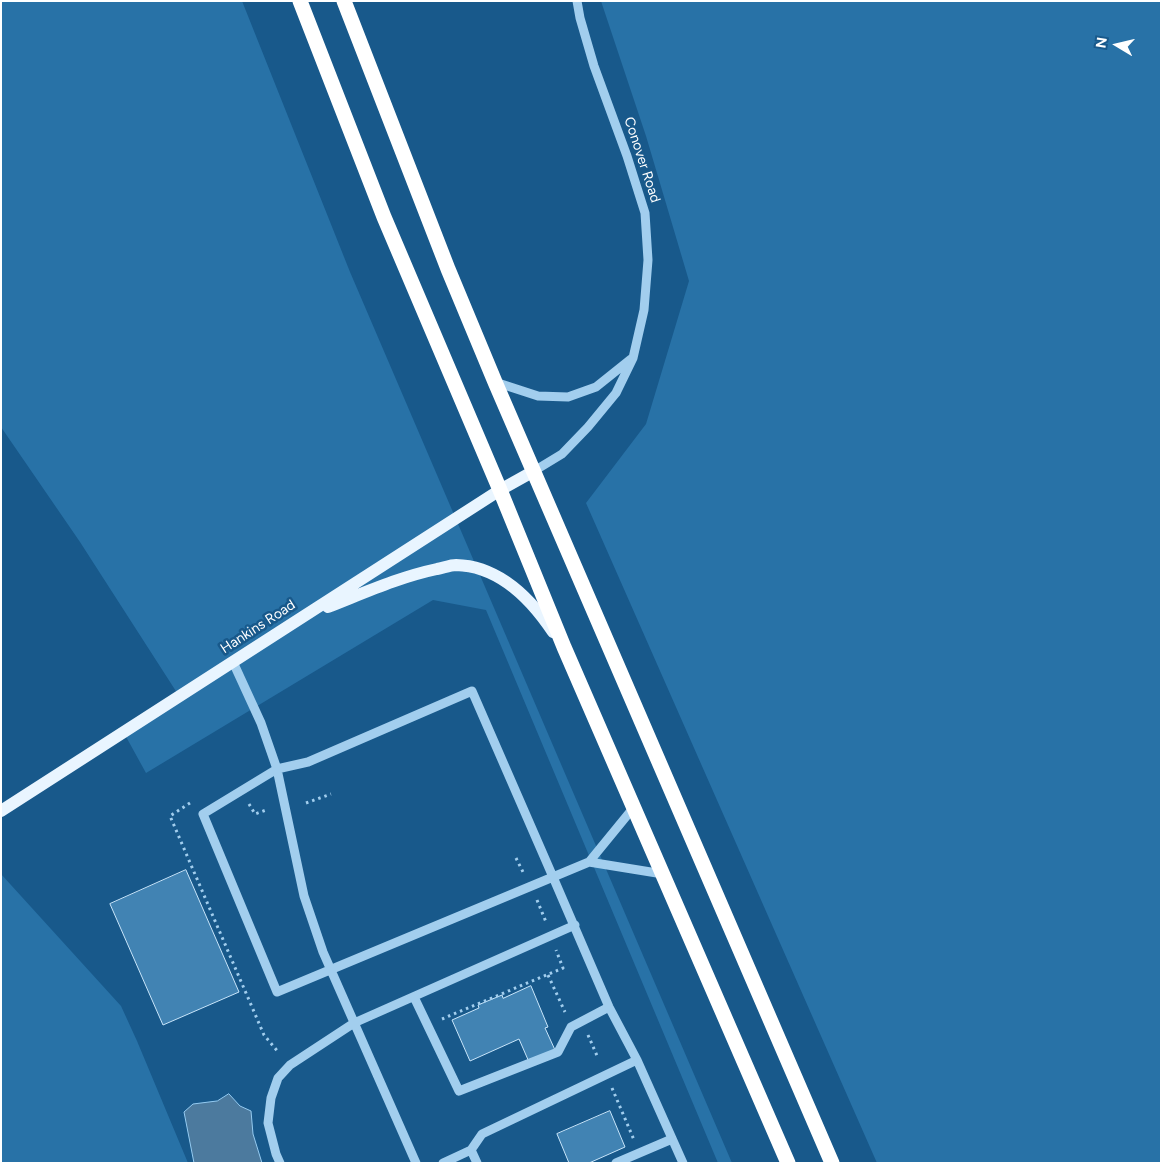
<!DOCTYPE html>
<html>
<head>
<meta charset="utf-8">
<style>
  body { margin:0 }
  #map { position:relative; width:1162px; height:1164px; overflow:hidden; background:#18598b; font-family:Figtree,sans-serif }
  canvas { display:block }
  .frame { position:absolute; inset:0; border:2px solid #fff; pointer-events:none }
  .north { position:absolute; left:1092px; top:20px; width:50px; height:50px; -webkit-text-stroke:4px #18598b; paint-order:stroke; rotate:279deg; font-size:14px; font-weight:700; line-height:20px; text-align:center; color:#fff }
  .north::after { content:''; display:block; margin:auto; width:18px; height:22px; background:#fff; clip-path:polygon(50% 0,100% 100%,50% 72%,0 100%) }
</style>
</head>
<body>
<div id="map">
<canvas width="1162" height="1164"></canvas>
<div class="frame"></div>
<div class="north">N</div>
</div>
<script>
const g = document.querySelector('canvas').getContext('2d');
g.lineJoin = 'round';
function paint(path, color) { g.fillStyle = color; g.fill(path, 'evenodd'); }
function stroke(path, color, width, dash) { g.strokeStyle = color; g.lineWidth = width; g.lineCap = dash ? 'butt' : 'round'; g.setLineDash(dash || []); g.stroke(path); }
function label(font, color, halo, rows, align = 'center') {
  g.font = font + ' Figtree,sans-serif'; g.lineWidth = 5; g.setLineDash([]); g.textBaseline = 'middle'; g.strokeStyle = halo; g.fillStyle = color; for (const [text, x, y, turn = 0] of rows) {
    g.save(); g.translate(x, y); g.rotate((+turn || 0) * Math.PI / 180); g.textAlign = isNaN(turn) ? turn : align; if (halo) g.strokeText(text, 0, 0); g.fillText(text, 0, 0); g.restore();
  }
}
paint(new Path2D(`
  M1,1H242L350,272L732,1163H718L486,610L433,600L146,773L124,733L181,699L80,542L1,427Z
  M601,1H1161V1163H877L586,503L646,424L689,281L646,136Z
  M1,874L121,1006L137,1041L188,1163H1Z`), '#2872a7');
const water = new Path2D(`
  M229,1094L240,1106L251,1111L253,1134L262,1163H194L184,1112L193,1104L217,1101Z`);
paint(water, '#4c7a9e');
stroke(water, '#95cbf1', 1);
const building = new Path2D(`
  M186,870L239,992L163,1025L110,904Z
  M531,986L548,1027L545,1028L555,1050L529,1062L519,1039L470,1061L452,1020L479,1008L478,1005L502,995L503,998Z
  M610,1111L625,1147L589,1163H569L557,1134Z`);
paint(building, '#4183b3');
stroke(building, '#c8e5fa', 1);
stroke(new Path2D(`
  M190,803L170,816L264,1035L279,1053
  M306,803L331,794
  M249,804L255,814L266,810
  M516,858L523,872
  M537,900L546,922
  M548,975L565,1012
  M442,1019L563,968L556,950
  M588,1035L598,1058
  M612,1088L634,1140`), '#a2ceee', 3, [2.5, 4]);
stroke(new Path2D(`
  M495,382L538,396L568,397L596,387L631,359
  M534,471L562,454L588,427L616,393L633,358L644,310L648,260L645,213L627,156L594,66L580,18L577,1
  M233,662L261,723L277,769L304,896L323,952L416,1163
  M634,807L589,862L553,877L472,691L308,762L277,769L203,814L277,992L553,877L609,1007L637,1060L683,1163
  M589,862L663,874
  M414,997L459,1091L558,1052L571,1027L609,1007
  M471,1150L477,1163
  M280,1163L276,1154L268,1123L271,1098L278,1078L290,1065L354,1023L575,925
  M443,1163L471,1150L482,1134L637,1060
  M616,1163L672,1139`), '#a2ceee', 9);
stroke(new Path2D(`
  M328,607C364,593 399,577 437,569C443,568 450,565 456,565C499,566 531,599 553,632
  M1,811L500,490L534,471`), '#e9f5ff', 12);
stroke(new Path2D(`
  M300,1L384,217L500,490L564,647L788,1163
  M344,1L448,269L495,382L832,1163`), '#fff', 15);
label('14px', '#fff', '#18598b', [
  ["Conover Road",642,160,72],
  ["Hankins Road",258,627,-33]
]);
</script>
</body>
</html>
